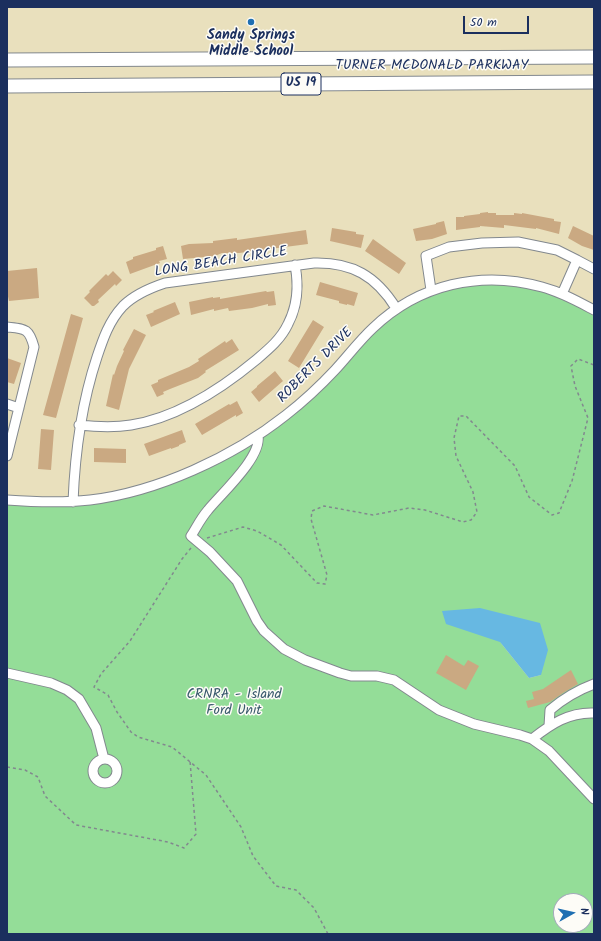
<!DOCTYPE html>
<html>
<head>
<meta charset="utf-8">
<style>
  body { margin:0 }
  #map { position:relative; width:601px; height:941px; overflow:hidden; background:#e9e0bd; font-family:Kalam,sans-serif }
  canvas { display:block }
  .frame { position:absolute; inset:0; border:8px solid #1b2f5e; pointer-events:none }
  .north { position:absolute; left:553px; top:893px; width:40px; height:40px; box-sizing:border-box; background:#fdfcf7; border:1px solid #a3aaba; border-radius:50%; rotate:82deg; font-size:11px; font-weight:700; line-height:16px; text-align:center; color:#1b2f5e }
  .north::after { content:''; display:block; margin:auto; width:14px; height:18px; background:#1f6fb2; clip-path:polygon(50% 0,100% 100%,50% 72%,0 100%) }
  .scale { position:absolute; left:463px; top:16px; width:66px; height:18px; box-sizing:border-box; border:2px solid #1b2f5e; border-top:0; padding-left:5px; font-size:12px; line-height:14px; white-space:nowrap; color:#1b2f5e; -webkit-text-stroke:3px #fdfcf7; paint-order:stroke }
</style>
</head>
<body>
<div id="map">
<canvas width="601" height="941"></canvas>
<div class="frame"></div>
<div class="north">N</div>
<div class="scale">50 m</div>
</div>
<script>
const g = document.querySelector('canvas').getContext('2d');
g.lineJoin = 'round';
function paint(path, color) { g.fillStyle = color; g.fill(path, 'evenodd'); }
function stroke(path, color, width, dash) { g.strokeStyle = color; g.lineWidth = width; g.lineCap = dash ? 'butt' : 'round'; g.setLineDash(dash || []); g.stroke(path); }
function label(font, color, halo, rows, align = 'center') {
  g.font = font + ' Kalam,sans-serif'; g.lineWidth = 3; g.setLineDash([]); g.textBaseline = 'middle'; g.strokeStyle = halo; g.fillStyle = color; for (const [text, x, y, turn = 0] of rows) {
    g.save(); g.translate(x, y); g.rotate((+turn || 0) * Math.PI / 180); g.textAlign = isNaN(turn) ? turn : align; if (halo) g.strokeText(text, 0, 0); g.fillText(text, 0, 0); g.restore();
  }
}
paint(new Path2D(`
  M523,281L594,308V934H7V501L47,504L121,493L209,463L276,423L404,303L466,282ZM500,642L541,675L529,678ZM561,901H585V925H561Z`), '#94dd98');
paint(new Path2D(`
  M480,608L540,623L548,650L541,675L529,678L500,642L446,624L442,611Z`), '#67b8e2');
paint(new Path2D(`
  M488,212V213H496V215H514V213L522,214V213L554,219V221L561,222L559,234L536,228V229L504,225V228L480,226V227L456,230V217H464V216L480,214V213Z
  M444,221L447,234L432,239L416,241L413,229L436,224V223Z
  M573,226L594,236V250L582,246L568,238Z
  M332,228L356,232V234L364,235L361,248L330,241Z
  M306,230L308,244L239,253H222L215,256L183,259L181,246L189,244L213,243V241L237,238V240Z
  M373,239L406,263L399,274L365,251Z
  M163,246L167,259L159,261L160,263L130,274L126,262L133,259V257L156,250V248Z
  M37,268L39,298L9,301L7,292V271Z
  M113,271L122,280L116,286L115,284L98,300L99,302L94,306H92L84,298L90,292L89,291L106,274L108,276Z
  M320,282L358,293L354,306L347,304V305L339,303V301L316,295Z
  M266,291L267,292L274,291L276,305L268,306V304L252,308L229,311L228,308L214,311V309L191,315L189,302L213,297V298L220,297V299Z
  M175,302L180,314L151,327L146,315L154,312L153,311Z
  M71,314L83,318L56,418L43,415Z
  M313,320L324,327L299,368L288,361Z
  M134,329L146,335L129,369L119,410L106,406L113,374L114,375L117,366L124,351L123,350Z
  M232,339L239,350L205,371L206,372L198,378L170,389L163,392L164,394L157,397L151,385L158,382V380L189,367L199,361L198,359L225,341L226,343Z
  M7,358L21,363L14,384L7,382Z
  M275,371L283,381L259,402L251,392L257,387V386Z
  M237,401L243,413L236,417V415L202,435L195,424L229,404L230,405Z
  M41,429L54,430L51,470L38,469Z
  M182,430L186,442L179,445V446L171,449V448L149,456L144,444Z
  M94,448L126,449V463L94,462Z
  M446,655L464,666L468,660L479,666L466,690L436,673Z
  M571,670L578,684L563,693L550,702L528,708L526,701L534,699L532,692L543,689Z`), '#caa982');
const minor = new Path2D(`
  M577,260L594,269
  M431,290L426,256L449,247L482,243L518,242L557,250L577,260L562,294
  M7,327C25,329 29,328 34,347L7,456
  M7,404L19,408
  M79,425C97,427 113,428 131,425C176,418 221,389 256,360C269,349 281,339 288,324C298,305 299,286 295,265
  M258,436C262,457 221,494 208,510C201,518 196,528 191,536L210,552L237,581L257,621L264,631L284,649L305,660L340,673L351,676H377L394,680L439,710L474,724L520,735L532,739L549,751L594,799
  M7,500C34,502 63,503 90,500C157,492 233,457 286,415C304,401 320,386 335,370C348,356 359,341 373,328C419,284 481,270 542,287C561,292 577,301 594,310
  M73,502C75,451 81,405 97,357C103,339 109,321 123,306C135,294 150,288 165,283L314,263C352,262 376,276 396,308
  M7,673L51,683L67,690L79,699L96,728L104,759
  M549,726L550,710C564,698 578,690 594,684
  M532,739C551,724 569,712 594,713
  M93 771a12 12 0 1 1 24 0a12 12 0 1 1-24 0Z`);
const highway = new Path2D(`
  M7,60L594,57
  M7,86L594,82`);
stroke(minor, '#82888e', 11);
stroke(highway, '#82888e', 15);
stroke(new Path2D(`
  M207,538L243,527L257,531L281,545L317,583L325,584L327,575L311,519L312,511L324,506L373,515L409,508L425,510L463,522L471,520L477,512L473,492L456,456L454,438L459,416H466L515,466L529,497L552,515L559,513L572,481L588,418L575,386L571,366L578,359L594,365
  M191,548L182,559L130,641L101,674L94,687L108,695L117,712L131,732L138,737L172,747L206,775L241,827L253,856L276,886L296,890L314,908L328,934
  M7,767L25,770L38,777L45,796L76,825L168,842L184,848L196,834L190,761`), '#82888e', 1.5, [3, 3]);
stroke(minor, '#fff', 9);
stroke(highway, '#fff', 13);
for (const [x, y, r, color] of [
  [251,22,4,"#1f6fb2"]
]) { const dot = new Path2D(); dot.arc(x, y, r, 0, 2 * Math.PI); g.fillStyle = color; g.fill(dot); stroke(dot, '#fdfcf7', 1.5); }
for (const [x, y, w] of [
  [301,84,40]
]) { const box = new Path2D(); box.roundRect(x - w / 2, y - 11, w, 22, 3); g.fillStyle = '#fdfcf7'; g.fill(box); stroke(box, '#1b2f5e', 1); }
label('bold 13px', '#1b2f5e', null, [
  ["US 19",301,84]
]);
label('bold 14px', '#1b2f5e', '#fdfcf7', [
  ["Sandy Springs",251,37],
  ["Middle School",251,53]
]);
label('14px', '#1b2f5e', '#fdfcf7', [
  ["TURNER MCDONALD PARKWAY",432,67],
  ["LONG BEACH CIRCLE",221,263,-9],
  ["ROBERTS DRIVE",316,366,-45]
]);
label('14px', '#395a6c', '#fdfcf7', [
  ["CRNRA - Island",234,696],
  ["Ford Unit",234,712]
]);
</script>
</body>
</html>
